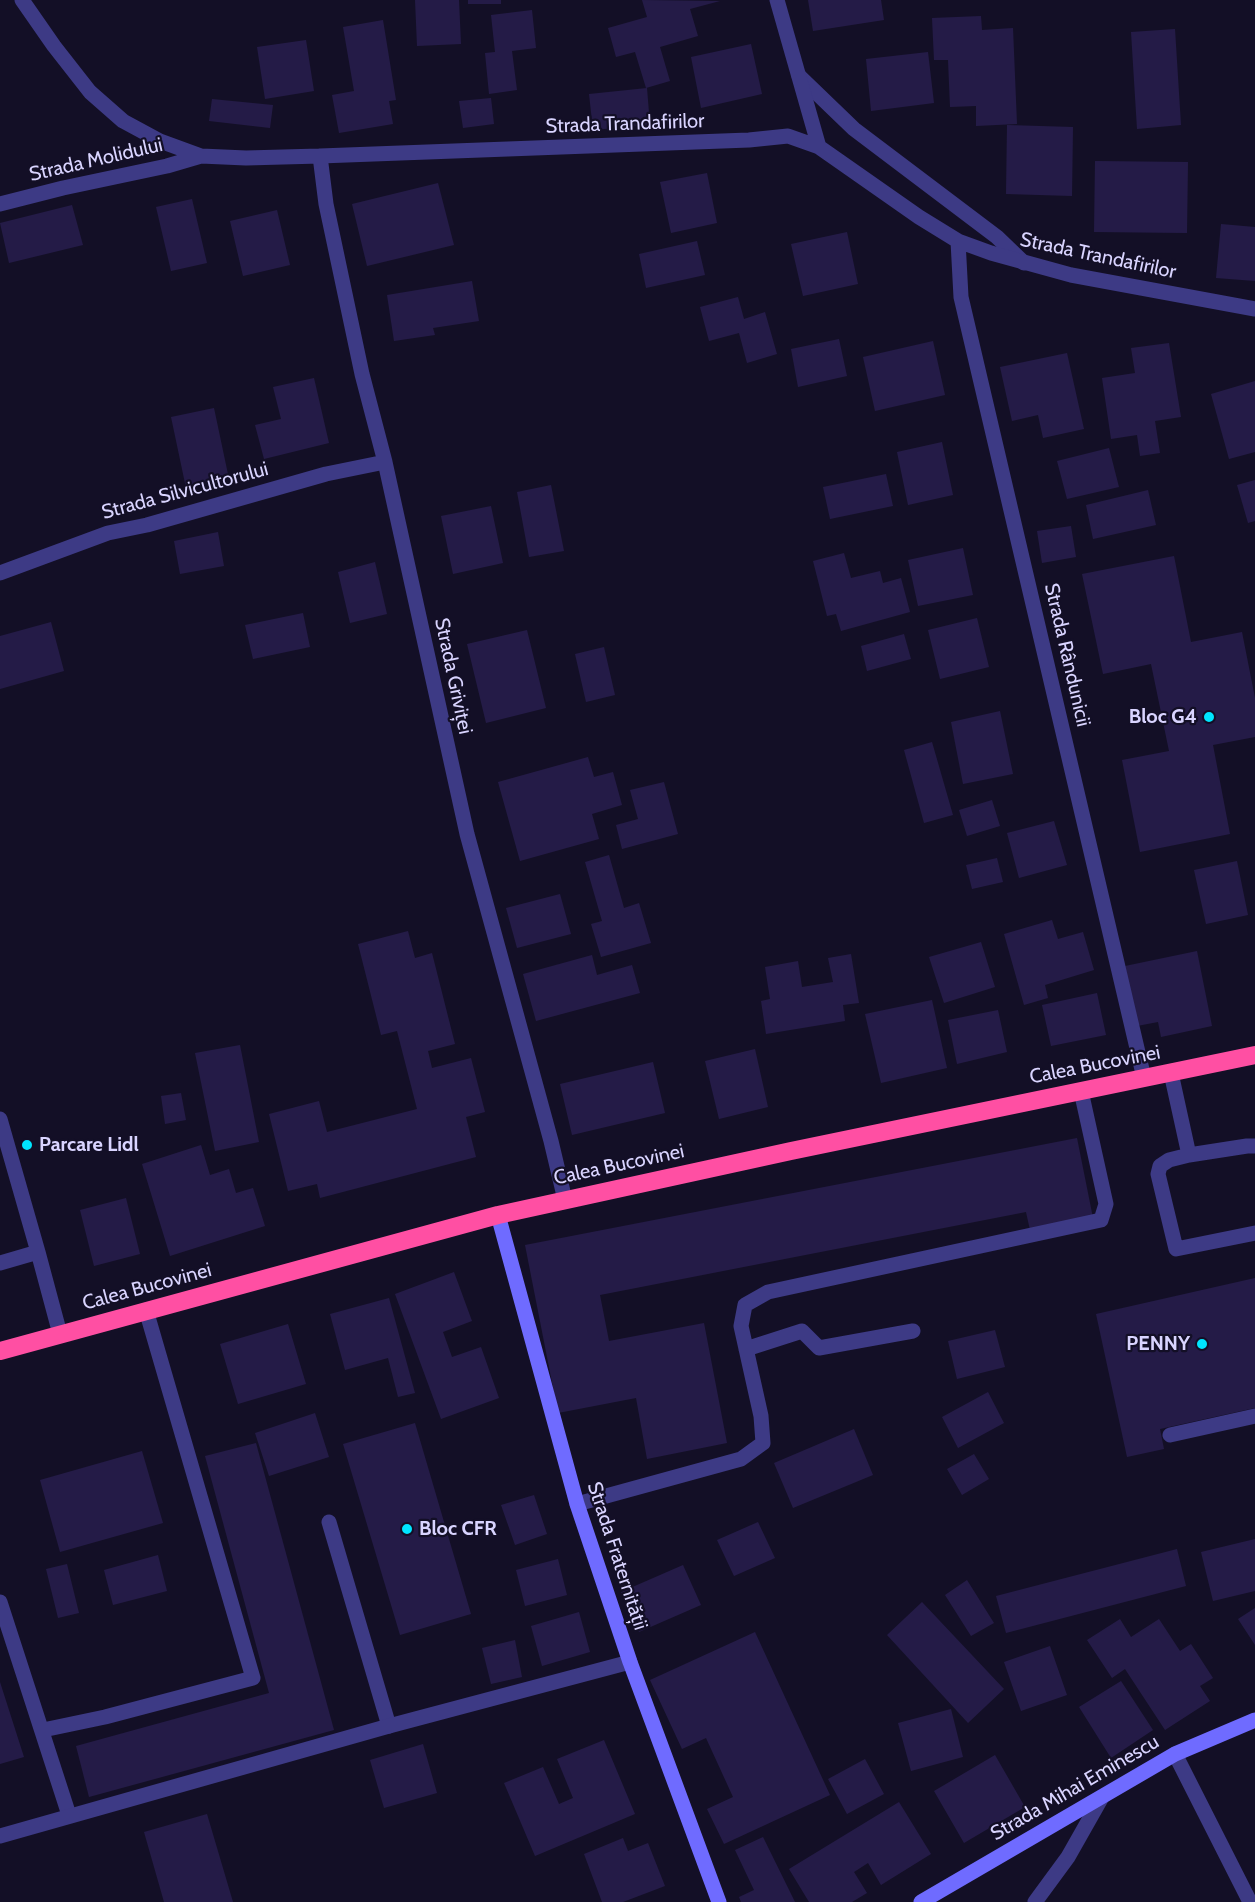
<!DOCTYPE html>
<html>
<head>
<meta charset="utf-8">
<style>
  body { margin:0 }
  canvas { display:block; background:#130f26 }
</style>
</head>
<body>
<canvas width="1255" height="1902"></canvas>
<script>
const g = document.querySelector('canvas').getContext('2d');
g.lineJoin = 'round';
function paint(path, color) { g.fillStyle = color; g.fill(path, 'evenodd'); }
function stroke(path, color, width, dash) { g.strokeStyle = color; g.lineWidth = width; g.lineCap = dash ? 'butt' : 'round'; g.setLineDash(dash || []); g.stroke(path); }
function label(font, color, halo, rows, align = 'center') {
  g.font = font + ' Cabin,sans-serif'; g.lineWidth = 4.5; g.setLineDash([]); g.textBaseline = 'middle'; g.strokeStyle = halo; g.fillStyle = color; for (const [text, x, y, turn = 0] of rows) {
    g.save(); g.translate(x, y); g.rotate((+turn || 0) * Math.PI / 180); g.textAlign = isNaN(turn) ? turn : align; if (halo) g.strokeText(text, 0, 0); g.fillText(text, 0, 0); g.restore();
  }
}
paint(new Path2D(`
  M415,0H459L461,44L417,46Z
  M468,0H501V4H468Z
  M642,0L720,1L690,9L698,36L660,47L670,81L646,88L635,52L616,57L608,28L647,17Z
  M808,0H881L884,20L813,31Z
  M532,10L536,48L512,51L517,90L489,94L485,53L495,52L491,15Z
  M981,16L982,30L1013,28L1017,124L976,126V106L950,107L948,60H934L932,18Z
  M383,20L396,100L389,101L393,124L339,133L332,95L354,91L343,27Z
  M1175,29L1181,125L1137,129L1131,32Z
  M306,40L314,91L265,99L257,47Z
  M751,44L762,94L701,108L691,57Z
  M928,52L934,103L871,111L866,59Z
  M647,88L650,125L593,130L589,94Z
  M491,98L494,124L463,128L459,101Z
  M212,99L273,105L270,128L209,121Z
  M1007,125L1073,127L1072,196L1006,194Z
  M1095,161L1188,162L1187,233L1094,232Z
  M707,173L717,223L671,233L660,182Z
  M438,183L454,245L367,266L352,204Z
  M192,199L207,263L171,271L156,207Z
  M72,205L83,245L9,263L0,223Z
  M277,210L290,265L243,276L230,221Z
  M1221,224L1255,227V281L1216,278Z
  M847,232L858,284L803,296L791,244Z
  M697,241L705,275L646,288L639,254Z
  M472,281L479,321L433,328L435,335L394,341L387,295Z
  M738,297L744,319L765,312L777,354L747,363L739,333L709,341L700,307Z
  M839,339L847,376L798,387L791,349Z
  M933,341L945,395L875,411L863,357Z
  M1169,343L1181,417L1155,421L1160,453L1140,456L1137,435L1111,439L1102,378L1135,373L1131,348Z
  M1067,353L1084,429L1043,438L1038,415L1012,421L1000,367Z
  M314,378L329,443L264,459L255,425L281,419L273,387Z
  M1255,381V452L1229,459L1211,394Z
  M214,408L229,479L186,488L171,417Z
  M942,442L953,495L908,505L897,452Z
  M1109,448L1119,487L1067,499L1057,461Z
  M886,474L893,506L830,519L823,487Z
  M1255,480V521L1248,523L1237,485Z
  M551,485L564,551L529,557L517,492Z
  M1148,490L1156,525L1093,539L1086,505Z
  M491,506L503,563L453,574L441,516Z
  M1071,526L1076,557L1042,563L1037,531Z
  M218,532L224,566L180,574L174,541Z
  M963,548L973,595L918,606L908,560Z
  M844,553L851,578L880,571L883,583L901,578L910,612L841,631L836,614L827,616L813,561Z
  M1174,556L1191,642L1242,632L1255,698V737L1213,745L1230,834L1140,852L1122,760L1169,751L1151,664L1103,674L1082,574Z
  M375,562L387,614L350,623L338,572Z
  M303,613L310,647L253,659L245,625Z
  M977,618L989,667L940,679L928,630Z
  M51,622L64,671L0,689V636Z
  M527,630L546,708L486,723L467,644Z
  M904,634L911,659L867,671L861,646Z
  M604,647L615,695L586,702L575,654Z
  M1000,711L1013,774L963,784L951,722Z
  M932,742L953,815L924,823L904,750Z
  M588,757L594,777L613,772L622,805L592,814L599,839L520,861L498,782Z
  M664,782L678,834L622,849L616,825L638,819L630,790Z
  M992,800L1000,826L967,836L959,810Z
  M1054,821L1067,865L1019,878L1007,833Z
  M609,855L624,908L639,903L651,943L601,957L591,924L602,921L585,862Z
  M997,858L1003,882L972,889L966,865Z
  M1237,861L1248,915L1206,924L1194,870Z
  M560,894L571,934L517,948L506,908Z
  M1052,920L1058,939L1083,932L1094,970L1045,985L1048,998L1024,1005L1004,934Z
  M408,931L415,958L432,953L455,1044L428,1051L432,1068L471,1058L485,1112L466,1117L476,1157L320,1198L317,1184L288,1191L269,1114L319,1101L327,1132L417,1109L397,1031L381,1035L358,944Z
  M981,942L995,987L944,1003L929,957Z
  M1197,951L1212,1026L1161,1037L1158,1022L1137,1026L1125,966Z
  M851,954L859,1003L843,1005L845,1021L766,1034L761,1001L770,999L765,967L798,961L802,987L833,982L828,958Z
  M592,955L597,975L632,965L640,993L536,1021L523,974Z
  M1097,993L1106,1035L1051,1046L1042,1005Z
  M932,1000L947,1068L881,1083L865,1014Z
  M998,1010L1007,1052L957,1064L948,1020Z
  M240,1045L259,1142L215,1151L195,1053Z
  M755,1049L768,1107L719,1119L705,1061Z
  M653,1062L665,1113L572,1135L560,1084Z
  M181,1093L186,1120L165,1124L161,1096Z
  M1077,1138L1093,1218L1030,1230L1026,1212L600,1295L609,1341L704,1323L727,1443L647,1459L636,1398L558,1413L525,1245Z
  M201,1145L210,1175L229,1169L236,1193L253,1188L265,1226L170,1256L142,1164Z
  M126,1198L140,1254L94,1266L80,1210Z
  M454,1272L472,1321L443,1332L452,1357L481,1347L499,1398L441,1419L395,1294Z
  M1255,1278V1408L1160,1429L1164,1449L1127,1457L1096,1314Z
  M389,1298L415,1393L398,1397L388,1358L345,1370L330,1314Z
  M288,1324L306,1384L238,1404L220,1344Z
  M995,1330L1005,1367L957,1379L948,1341Z
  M988,1392L1004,1423L958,1448L942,1417Z
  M315,1413L329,1457L269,1476L255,1433Z
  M415,1423L471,1614L400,1635L343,1444Z
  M854,1429L873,1475L793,1508L774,1463Z
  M256,1443L334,1730L89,1797L76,1746L269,1693L205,1456Z
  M142,1451L163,1523L60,1552L40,1480Z
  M974,1454L989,1479L962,1495L947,1469Z
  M534,1495L547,1534L515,1545L501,1505Z
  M758,1522L775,1558L734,1576L717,1540Z
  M1255,1539V1591L1213,1601L1201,1552Z
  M1177,1549L1186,1586L1006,1633L996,1596Z
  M158,1555L167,1591L113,1605L104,1570Z
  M558,1559L567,1595L525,1606L516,1570Z
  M67,1564L79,1613L58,1618L46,1569Z
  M683,1565L701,1605L639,1632L621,1592Z
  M967,1580L994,1623L971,1636L945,1595Z
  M922,1602L1004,1689L968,1723L887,1635Z
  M1255,1608V1645L1238,1619Z
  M579,1612L590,1652L542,1666L531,1626Z
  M1120,1619L1131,1637L1159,1619L1180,1651L1191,1644L1213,1678L1200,1686L1210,1701L1165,1730L1125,1669L1112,1678L1087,1640Z
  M755,1632L830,1795L724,1844L707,1809L733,1797L706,1738L682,1749L650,1680Z
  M515,1640L522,1677L491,1684L482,1648Z
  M1050,1646L1067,1695L1021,1711L1004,1662Z
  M1121,1681L1153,1730L1111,1758L1079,1707Z
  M0,1682L24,1757L0,1764Z
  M951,1709L963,1757L911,1771L898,1723Z
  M604,1740L635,1814L535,1856L504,1783L543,1767L559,1804L573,1798L557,1759Z
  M423,1744L437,1793L384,1808L370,1760Z
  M995,1755L1025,1807L964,1843L934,1791Z
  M865,1759L884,1794L847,1814L828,1779Z
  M899,1802L931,1854L881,1885L868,1863L854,1872L867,1893L852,1902H809L789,1869Z
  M207,1814L233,1902H164L144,1832Z
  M763,1837L795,1902H741L739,1897L754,1890L735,1850Z
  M623,1838L628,1851L648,1843L665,1886L623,1902H602L584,1854Z`), '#241b47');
stroke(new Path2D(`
  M799,76L854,129L997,237L1024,263
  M1171,1073L1189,1155L1169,1160L1160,1166L1158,1174L1176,1249L1255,1233
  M0,1119L38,1252
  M1189,1155L1247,1146H1255
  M0,1263L38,1252L60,1334
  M746,1349L802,1331L819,1348L913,1331
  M1170,1435L1255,1416
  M577,1504L741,1459L763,1443L761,1416L741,1326L745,1305L768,1292L1101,1220L1106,1204L1081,1091
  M329,1522L389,1726
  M0,1602L69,1815
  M43,1730L105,1717L253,1678L146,1310
  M1175,1754L1250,1902
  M1035,1902L1068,1857L1102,1797`), '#3d3a85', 15);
stroke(new Path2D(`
  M22,0L54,46L90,92L123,121L160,141L201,156L246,158L320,156L749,140L788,136L819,147L919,217L958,241L991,253L1071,275L1255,309
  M777,0L819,147
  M320,156L326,204L362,374L385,462L467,834L551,1141L565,1200
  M0,204L63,188L167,166L201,156
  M958,241L961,297L1144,1078
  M0,573L108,533L147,525L326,474L385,462
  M0,1836L389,1726L630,1662`), '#3d3a85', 15);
stroke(new Path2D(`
  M498,1215L577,1504L630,1662L719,1902
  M921,1902L1175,1754L1255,1720`), '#6f6bff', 15);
stroke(new Path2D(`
  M0,1351L498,1215L791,1151L1255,1055`), '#ff4fa3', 18);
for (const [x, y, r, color] of [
  [1209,717,6,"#00e5ff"],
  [27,1145,6,"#00e5ff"],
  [1202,1344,6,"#00e5ff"],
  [407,1529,6,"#00e5ff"]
]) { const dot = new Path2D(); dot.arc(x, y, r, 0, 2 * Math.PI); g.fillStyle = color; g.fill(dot); stroke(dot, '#130f26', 2); }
label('20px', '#d9d4ff', '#130f26', [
  ["Strada Trandafirilor",625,124,-2],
  ["Strada Molidului",96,160,-13],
  ["Strada Trandafirilor",1098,256,12],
  ["Strada Silvicultorului",185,491,-15],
  ["Strada Rândunicii",1067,655,77],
  ["Strada Griviței",453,676,78],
  ["Calea Bucovinei",1095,1065,-11],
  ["Calea Bucovinei",619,1165,-12],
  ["Calea Bucovinei",147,1287,-15],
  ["Strada Fraternității",617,1556,72],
  ["Strada Mihai Eminescu",1075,1788,-30]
]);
label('bold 20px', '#d9d4ff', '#130f26', [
  ["Bloc G4",1197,717],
  ["Parcare Lidl",39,1145,"left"],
  ["PENNY",1190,1344],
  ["Bloc CFR",419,1529,"left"]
], 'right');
</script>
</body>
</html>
